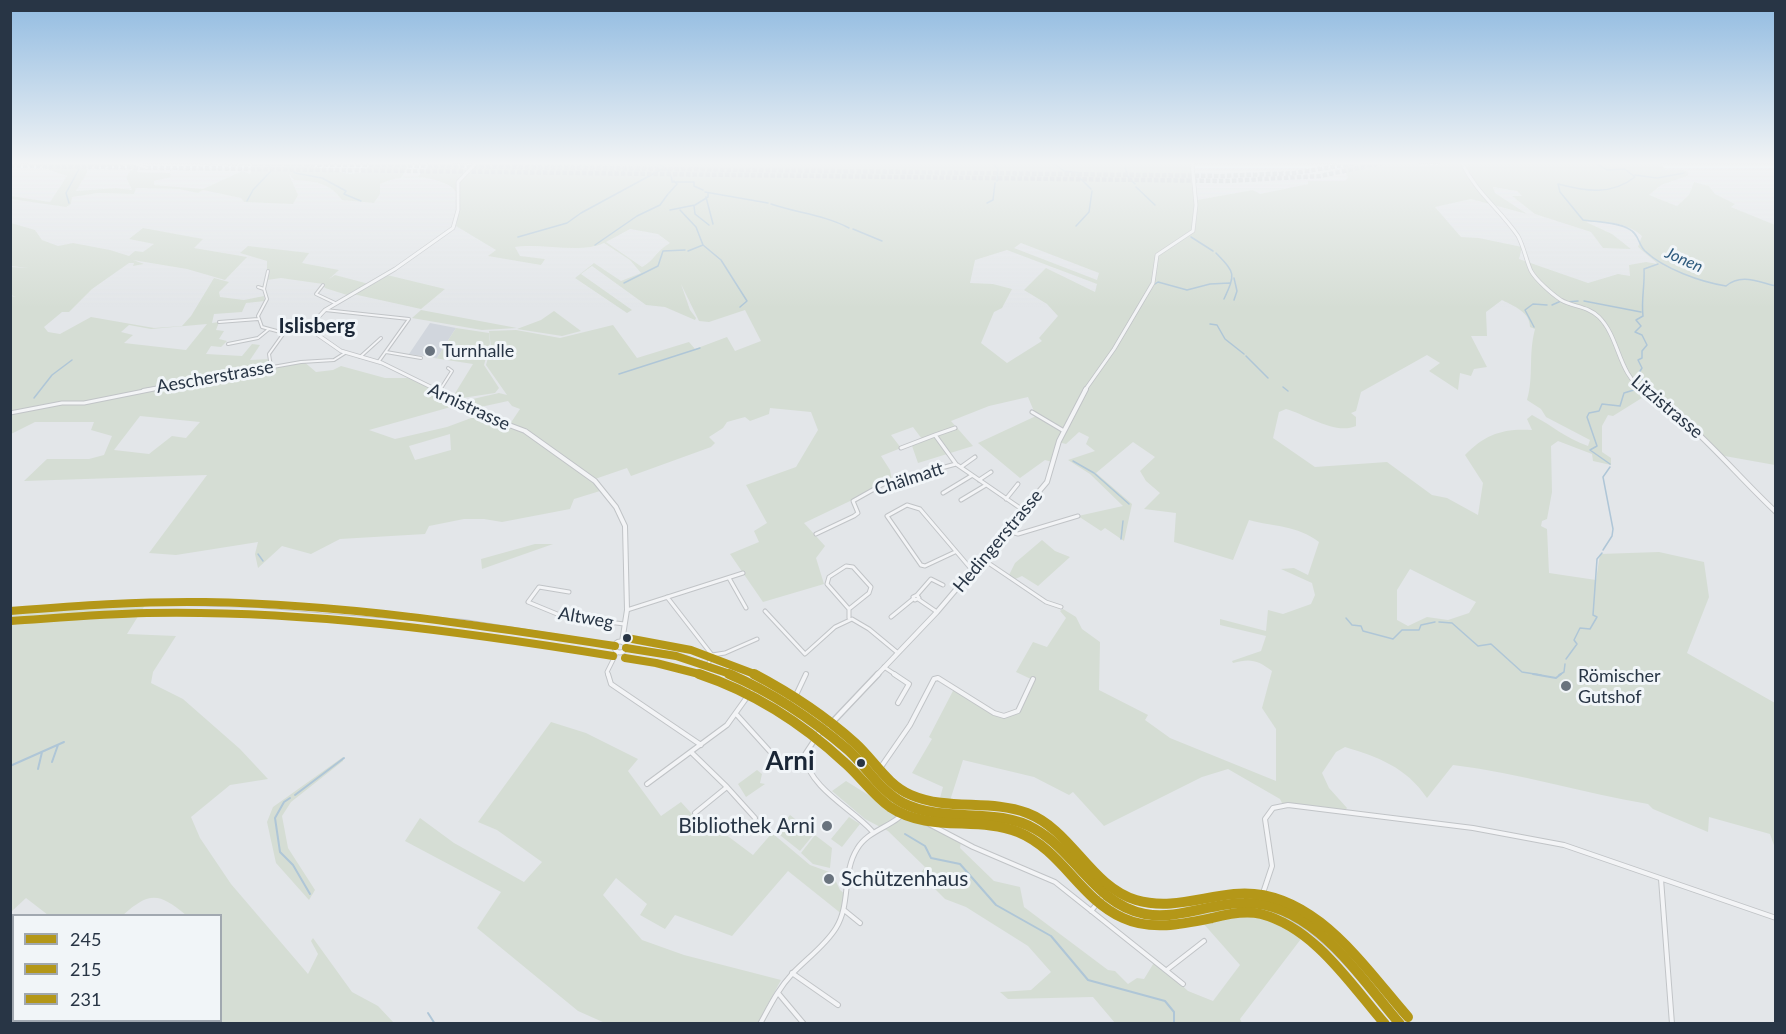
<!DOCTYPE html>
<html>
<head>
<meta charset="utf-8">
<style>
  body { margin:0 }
  #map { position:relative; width:1786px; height:1034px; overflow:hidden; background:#e3e6e9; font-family:Lato,sans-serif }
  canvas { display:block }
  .frame { position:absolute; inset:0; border:12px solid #283545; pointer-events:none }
  .legend { position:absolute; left:12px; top:914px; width:210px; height:108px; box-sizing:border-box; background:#f1f5f8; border:2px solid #a1a8b0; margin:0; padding:8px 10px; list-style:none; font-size:18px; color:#283545 }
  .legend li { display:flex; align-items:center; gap:12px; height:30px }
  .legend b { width:30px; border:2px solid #a1a8b0 }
</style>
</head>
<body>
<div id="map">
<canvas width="1786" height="1034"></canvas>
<div class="frame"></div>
<ul class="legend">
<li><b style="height:8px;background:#b49718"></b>245</li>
<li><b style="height:8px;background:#b49718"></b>215</li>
<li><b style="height:8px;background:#b49718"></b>231</li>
</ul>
</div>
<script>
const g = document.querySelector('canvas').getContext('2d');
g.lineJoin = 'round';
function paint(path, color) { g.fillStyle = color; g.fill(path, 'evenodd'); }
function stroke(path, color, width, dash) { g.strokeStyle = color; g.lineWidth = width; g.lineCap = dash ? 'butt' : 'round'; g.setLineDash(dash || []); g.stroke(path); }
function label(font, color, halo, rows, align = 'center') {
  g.font = font + ' Lato,sans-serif'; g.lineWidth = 6; g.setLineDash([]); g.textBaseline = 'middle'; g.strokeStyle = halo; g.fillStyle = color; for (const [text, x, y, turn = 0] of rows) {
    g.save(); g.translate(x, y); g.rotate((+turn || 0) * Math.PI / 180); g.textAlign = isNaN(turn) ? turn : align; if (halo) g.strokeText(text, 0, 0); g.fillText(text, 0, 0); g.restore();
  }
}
paint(new Path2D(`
  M430,323L456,328L437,358L409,354Z`), '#d1d6dd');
paint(new Path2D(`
  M29,163H131L138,168L137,172L170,173L171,177L154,181V185L203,189L242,171L250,174L255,163H319L314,167L350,174L362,172L373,163H410L401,178L417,177L432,163H451L470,172L477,163H533L536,170L534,163H1192L1193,190L1197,200L1253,190L1260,194L1308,184V181H1345L1348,178L1341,163H1418L1421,166L1449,163H1659L1666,170H1684L1689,173L1687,176L1661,185L1649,195L1677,206L1689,195L1694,182L1709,186L1715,194L1735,204L1731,207L1775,225V465L1719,455L1683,415L1663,400L1659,403L1645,396L1613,416L1608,415L1602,426V452L1611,458V465L1593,461L1592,454L1558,441L1551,446L1552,492L1547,519L1542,521L1541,526L1547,529L1549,573L1596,580L1600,554L1659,552L1704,562L1709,597L1687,653L1775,703V848L1770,834L1709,817L1708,832L1653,809L1648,804C1583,793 1520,773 1453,765L1427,798C1406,767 1378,757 1345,747L1336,752L1322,773L1329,788L1347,808L1345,811L1282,803L1280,799L1228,769L1202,777L1104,826L1073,792L1069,795L1034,777L963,760L947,810L937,809L943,787L912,773L932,739L929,737L954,689C971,698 995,721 1015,714L1033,680L1016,672L1033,642L1047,647L1066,618L1060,611L1063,609L1076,617L1082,629L1100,642L1099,690L1148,715L1145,720L1170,738L1276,781V729L1262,708L1272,671C1258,660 1250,658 1233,663L1232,661L1261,651L1266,636L1220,625V619L1266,631L1268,610L1283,614L1311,604L1315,595L1312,583L1281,569L1294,568L1308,575L1319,542C1297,525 1274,527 1249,520L1233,560L1174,542L1176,513L1144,509L1160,493L1146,481L1140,471L1155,457L1133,442L1096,473L1132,504L1124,541L1105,528L1101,531L1078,516L1123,506L1090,474L1068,460L1095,451L1086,444L1089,437L1079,432L1066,444L1058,442L1052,462L1045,460L1020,478L978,443L1036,416L1028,397L989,406L951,421L973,446L918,463L911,443L922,439L913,427L891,435L901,448L881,456L890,470L892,481L804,523L825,546L816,558L824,584L763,602L730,554L759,542L754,531L767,523L746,485L796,467L818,430L811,412L770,408L769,414L750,421L745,417L727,422L723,428L709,437L715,443L711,447L631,476L627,468L592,480L600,491L574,499L570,509L502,522L484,519H464L429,526L425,534L340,539L311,554L282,546L258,568L255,554L258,542L176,555L149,553L207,475L24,481L47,459H89L104,455L112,436L91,430L94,422H35L11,434V296L16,297L11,295V267L28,268L11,266V223L35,230L42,240L58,246L73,243L110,250L129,256L135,251L143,252L154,244L129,239L143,228L203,239L194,248L247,257L225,280L187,269L133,260L144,264L133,266L134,263H129L92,289L69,312H62L44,327L48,332L60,334L91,317L154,328L182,326L191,316L214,278L229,282L219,292L220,297L244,300L264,296L265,301L246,303L242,312L214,314L212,323L219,322L216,330L224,331L219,339L227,341L221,347L211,346L206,354L242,356L252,344L260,345L250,360L272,359L273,366L303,361L316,372L333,370L341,366L385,378H408L465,403L369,430L395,439L447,427L482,414L525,431L580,468L534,436L510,424L520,409L512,406L508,401L476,408L464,401L499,393L507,395L486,365L491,347L489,331L516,330L560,338L613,325L637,358L689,342L695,349L727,337L735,351L761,341L745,310L709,322L699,321L681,284L690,310L696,318L695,320L665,307L646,305L592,266L581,274L632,310L627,313L575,278L594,263L621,281L641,273L630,260L604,243C581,254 542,243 515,247L520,256L545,259L541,265L488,256L496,250L456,226L460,196C456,193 455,189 450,186C430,175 401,174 380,184V194L374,203L342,200C330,183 315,181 294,180L289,174L298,195L293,204L244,202L241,198L203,190L198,193L179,189L136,188L134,194L98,193L72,197L71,204L66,207L11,199V196L50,202L67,176ZM125,165L132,169L126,177L132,190L116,188L76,191L87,173V168ZM1493,187L1517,191L1522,196H1512L1535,214L1591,232L1603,248L1631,249L1612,234L1586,222C1605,221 1627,222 1642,236L1638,247L1658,264L1646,262L1629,265L1630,276L1618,274L1588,283L1519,259L1522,247L1479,238L1461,237L1435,207L1471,199L1527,214L1495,193ZM630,229L658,234L670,243C655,252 655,260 642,267L606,242ZM1021,243L1099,273L1097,280L1014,248ZM1007,250L1097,284L1095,292L1046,268L1024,290L1047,304L1058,316L1039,338L1042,341L1007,363L981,343L994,312L1002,308L1012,289L993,284L970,283L975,260ZM1502,300C1514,306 1530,312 1530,327L1535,329C1528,356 1534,376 1527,400L1541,409L1546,417L1590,440L1588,446C1565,438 1553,426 1532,415L1527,419L1532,430C1504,428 1485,434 1465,455L1483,483L1478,515L1447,498L1432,495L1387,462L1315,467L1273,438L1279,412L1286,409C1307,415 1335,435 1356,426V417L1351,413L1356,411L1361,392L1427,355L1440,363L1429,371L1458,390L1460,373L1471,376L1474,369L1487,367L1471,336H1487L1486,312ZM207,324L186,350L124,343L133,335L121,332L129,325L151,329ZM140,416L200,422L186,438L172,436L149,454L114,450ZM450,434L451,450L415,460L409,446ZM1410,569L1476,602L1469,613L1448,620L1427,617L1408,626L1397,620V590Z
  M248,246L309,253L302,263L339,270L329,279L335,275L369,284L347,295L325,288L323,284L281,278L267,280V261L240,253Z
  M387,275L445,289L421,309L353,294Z
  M421,310L517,328L482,330L412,318Z
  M554,311L581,331L562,336L517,329L541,320Z
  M456,328L489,333L490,343L484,365L499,388L495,393L462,398L454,395L473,364L421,356L437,358Z
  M1042,540L1055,551L1070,557L1038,586L1022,576L1013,580L1008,577L1015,563Z
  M535,544H553L482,569L481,559Z
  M147,602L127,634L176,636L153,672L151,683L183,699L240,749L268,779L230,785L191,817L200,838L231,884L308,974L318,954L311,941L313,938L352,992L378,1006L394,1023H11V1008L13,1010L14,1020H220V916L186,915C159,893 150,891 123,915H48L26,898L11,912V611Z
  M551,722L586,733L638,759L628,771L661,816L681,802L710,834L717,828L753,855L772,833L810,865L832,873L840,890L847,896L843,915L788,871L732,936L675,915L665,929L640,915L647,904L616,878L603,895L642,940L684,955L781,980L758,1023H605L578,1011L477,928L501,892L405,841L420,818L454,843L524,882L542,862L497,830L478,822Z
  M343,757V761L291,802L282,816L288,848L315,890L309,900L276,863L267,822L273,807Z
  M757,770L762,774L760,783L765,784L746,797L738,784Z
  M846,781L870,796L887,798L906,812L961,842L960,848L994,881L1020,887L1024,907L1108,970L1115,971L1128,984L1137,978L1144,979L1155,961L1188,991L1213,1001L1240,965L1195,914C1240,901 1269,899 1307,931L1240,1019L1242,1023H1115L1093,997L1008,999L1000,992L1031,990L1051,972L1028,946L966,907L945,899L920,874L925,867L888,831L865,819L832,791Z
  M790,815L814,834L800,851L776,832Z
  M849,817L860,824L842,847L831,839Z
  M815,835L832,848L830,868L813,864L801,853Z`), '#d5ddd4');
stroke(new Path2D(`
  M78,163L79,168
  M658,163C666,168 672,173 672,182H694V186L703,190
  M992,163L998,169L997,181
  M1595,163L1607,170L1625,169L1635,177C1611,196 1585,191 1558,184L1560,192L1583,220C1597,222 1617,222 1629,229C1639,234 1638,244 1645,251C1664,269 1701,282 1726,286C1741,273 1758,282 1776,286
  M1055,164L1064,171L1081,173L1077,175L1091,189
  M404,165L406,163
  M289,167L295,173L322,178L346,191L344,194L361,201
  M1125,167L1128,177L1135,184
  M1635,175L1657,178L1684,173
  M1136,187L1155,205
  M705,192L768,203
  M669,193L677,184L674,181
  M706,197L713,224
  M247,201L253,190L271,171L269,163
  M69,203L66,193L79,169
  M987,203L993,200L995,183
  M771,204C797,213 825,215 849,228
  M694,206L695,214L709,225
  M670,210L695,205L708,197V193
  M680,210L696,227L703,245L721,260L747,301L740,307
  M1076,226L1089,212L1092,191
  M853,229L882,241
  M518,237L567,223L581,213L664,168
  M1191,237L1213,251
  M595,245L637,216L660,205L668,194
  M688,251L703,245
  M1216,253C1235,273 1236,273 1224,299
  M1234,278L1237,291L1234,300
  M624,283L658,266L663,251L685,250
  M1155,284L1158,282L1187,290L1210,284L1230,283
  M1584,301L1641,312
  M1567,302L1578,301
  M1552,305L1561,301
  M1210,324L1217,325L1225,339L1244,354
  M1534,327L1525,310L1533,304L1547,305
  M1246,356L1268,378
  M619,374L700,348
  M1283,387L1288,391
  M1641,387L1648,383L1637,376L1642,368L1638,360L1642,358V351L1647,345L1642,335L1635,332L1641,326L1636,320L1643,316C1641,300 1645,285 1644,269L1658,264
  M34,398L52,375L72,360
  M1073,461L1094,473L1129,504
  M1610,464L1590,450L1597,446L1587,417L1589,413L1599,411L1602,404L1620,406L1624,393L1637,389
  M1121,539L1123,521
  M1603,550L1612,536L1613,529L1603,477L1610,467
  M258,554L263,561
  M1346,618L1352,625L1361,626L1363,631L1393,639L1402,630H1419L1421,625L1435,622
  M1439,622L1452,623L1478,646L1491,644L1522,672L1541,675
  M1566,659L1577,644L1574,640L1580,628L1590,629L1597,617L1593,615L1597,559L1602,553
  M1559,675L1564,672L1565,664`), '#afc6d7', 1.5);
stroke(new Path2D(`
  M1533,674L1556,678L1561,674
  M52,762L58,745
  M10,766L64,742
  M38,769L42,752
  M295,795L344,758
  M290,798L284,802L275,818L280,852L293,865L310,894
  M905,834L925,846L931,858L960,864L996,905L1051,936L1088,980L1165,1001L1174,1012V1024
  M428,1013L435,1024`), '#afc6d7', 2);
stroke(new Path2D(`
  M200,163L1222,176L1295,173L1356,163
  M10,166L1226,181L1320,176L1382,163`), '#bec3c8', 4.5, [4.5, 2]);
const minorFar2 = new Path2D(`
  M132,163L147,168
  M323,285L316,294L335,303
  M258,287L264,289
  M264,289L267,299L258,316L262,327L284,333L308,328
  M264,289L268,271
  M325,310L409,319L379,361
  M219,322L258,319
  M228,344L258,338L269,329
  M386,352L421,358
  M360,357L381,338
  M271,367L269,354L284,333
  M143,390L301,362L334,360L345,353
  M440,390L452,371L448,368`);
const minorFar1 = new Path2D(`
  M439,392L441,389
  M1032,412L1064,431
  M10,413L62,403H84L154,389
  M935,435L955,428
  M901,448L935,435L956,464L1023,510
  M961,467L975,457
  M979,480L991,472
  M943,493L971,476
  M1006,499L1018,484
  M961,500L986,485
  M1007,531L1018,534L1078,516
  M816,534L854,516L858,513L853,501L885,483L956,464
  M955,552L925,566L921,565L887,516L907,505L920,509L972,570
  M981,558L1046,602L1061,607
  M846,566L853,567L871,587L869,593L849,609L827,584L829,577Z
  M729,578L746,608
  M569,592L539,587L528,602L562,616L624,624
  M917,595L931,579L943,585
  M917,595L919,598L915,600L913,597Z
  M667,597L712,655L709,662
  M918,599L937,612
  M849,609V618
  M627,610L743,573
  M765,611L805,654L835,627L852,619L869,629L898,653
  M891,617L913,599
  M712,655L725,653L757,639
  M884,667L896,675
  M608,675L607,672L617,652`);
const minor = new Path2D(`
  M608,674L611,684L701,745
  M894,674L909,684L898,703
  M785,703L797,693L806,674
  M737,715L775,757
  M821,730L804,756C811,789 851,808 872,831
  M691,752L727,787L695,813
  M874,777L910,725L934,679L938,678L994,713L1004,716L1018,711L1033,679
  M647,784L727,725L755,686
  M727,787L755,818
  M906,812L973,847L1055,882L1183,984
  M1661,879L1672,1024
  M1260,902L1272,866L1265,819L1273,808L1288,805L1473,828L1564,845L1776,918
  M844,910L860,923
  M1091,911L1105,894
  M1168,969L1204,941
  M792,973L838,1005
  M778,993L804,1024
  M760,1024C770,1006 778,989 792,974C806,959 825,946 836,928C851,904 842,873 857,849C869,828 897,827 909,806`);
const tertiaryFar2 = new Path2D(`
  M1462,163C1477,194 1500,209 1518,236C1524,247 1526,260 1531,271C1536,280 1552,294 1561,300C1573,307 1588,306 1599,317C1620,338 1618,375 1644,390
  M437,390L382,363L341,351L308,328L325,310L395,269L453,228L458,210V182L476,163
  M1085,390L1114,349L1153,283L1157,255L1193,231L1196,205L1192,163`);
const tertiaryFar1 = new Path2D(`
  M433,389L460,400L485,416L525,431L595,481L616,507L625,526L627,610L622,642
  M1641,389C1694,421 1731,470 1776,512
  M10,611L147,602L257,605L464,622L615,646
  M614.5 647a5.5 5.5 0 1 1 11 0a5.5 5.5 0 1 1-11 0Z
  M626,648L677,655L736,675
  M877,675L937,612L1047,482L1059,441L1086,389`);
const tertiary = new Path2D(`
  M733,674C770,691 820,725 850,752C868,768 881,791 903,802C938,822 981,809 1018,821C1065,836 1084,889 1127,908C1160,923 1192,910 1225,904C1303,892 1354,974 1400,1024
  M823,732L878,674`);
stroke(minorFar2, '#c1c4c7', 4);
stroke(minorFar1, '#c1c4c7', 5);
stroke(minor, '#c1c4c7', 6);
stroke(tertiaryFar2, '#c1c4c7', 4.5);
stroke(tertiaryFar1, '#c1c4c7', 6);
stroke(tertiary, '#c1c4c7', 7);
stroke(minorFar2, '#f3f4f6', 2);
stroke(minorFar1, '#f3f4f6', 3);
stroke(minor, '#f3f4f6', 4);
stroke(tertiaryFar2, '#f3f4f6', 3);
stroke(tertiaryFar1, '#f3f4f6', 4);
stroke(tertiary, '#f3f4f6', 4.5);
stroke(new Path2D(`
  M10,611C75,606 140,601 205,602C342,604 479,625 615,646
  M626,648L676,656L733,675`), '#b49718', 8);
stroke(new Path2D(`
  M729,674C771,692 813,720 848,750C866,766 880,791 903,803C945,824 995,806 1035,829C1076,852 1096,905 1145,914C1178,920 1211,903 1244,903C1313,901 1360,978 1400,1024`), '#b49718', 10);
stroke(new Path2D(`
  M11,621C56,618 102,614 147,613C303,610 459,631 613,656
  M625,658L656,663L703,675`), '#b49718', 8);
stroke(new Path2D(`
  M699,674C753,692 803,724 845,763C861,777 873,795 890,807C929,833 977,816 1018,832C1062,850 1080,899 1123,918C1151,931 1183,924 1212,918C1227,914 1245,910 1261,914C1315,928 1351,985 1385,1024`), '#b49718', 10);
stroke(new Path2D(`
  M627,638L691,650L757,675`), '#b49718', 8);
stroke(new Path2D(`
  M754,674C790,693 825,716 855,743C874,760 887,785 911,795C948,811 990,799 1027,813C1072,830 1090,886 1136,900C1170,910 1201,897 1234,894C1312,886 1363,966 1408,1017`), '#b49718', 10);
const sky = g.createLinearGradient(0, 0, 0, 308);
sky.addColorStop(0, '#91bbe1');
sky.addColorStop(0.53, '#f2f4f5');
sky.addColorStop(1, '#f2f4f500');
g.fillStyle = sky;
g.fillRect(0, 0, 1786, 308);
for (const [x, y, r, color] of [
  [430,351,6,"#69737e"],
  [627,638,5,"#283545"],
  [1566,686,6,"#69737e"],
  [861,763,5,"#283545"],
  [827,826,6,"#69737e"],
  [829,879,6,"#69737e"]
]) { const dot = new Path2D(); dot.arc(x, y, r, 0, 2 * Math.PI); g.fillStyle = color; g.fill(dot); stroke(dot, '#f1f5f8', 2); }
label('italic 16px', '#2d597d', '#f1f5f8', [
  ["Jonen",1684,260,24]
]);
label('18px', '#283545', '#f1f5f8', [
  ["Turnhalle",442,351],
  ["Römischer",1578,676],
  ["Gutshof",1578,697]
], 'left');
label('18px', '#283545', '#f1f5f8', [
  ["Aescherstrasse",215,377,-10],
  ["Arnistrasse",469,407,25],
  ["Litzistrasse",1667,407,40],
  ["Chälmatt",909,479,-18],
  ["Hedingerstrasse",998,541,-50],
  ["Altweg",586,618,10]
]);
label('bold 21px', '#1a2636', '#f1f5f8', [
  ["Islisberg",317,326]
]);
label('21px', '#283545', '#f1f5f8', [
  ["Bibliothek Arni",815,826],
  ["Schützenhaus",841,879,"left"]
], 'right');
label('bold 26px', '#1a2636', '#f1f5f8', [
  ["Arni",790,762]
]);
</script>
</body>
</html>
